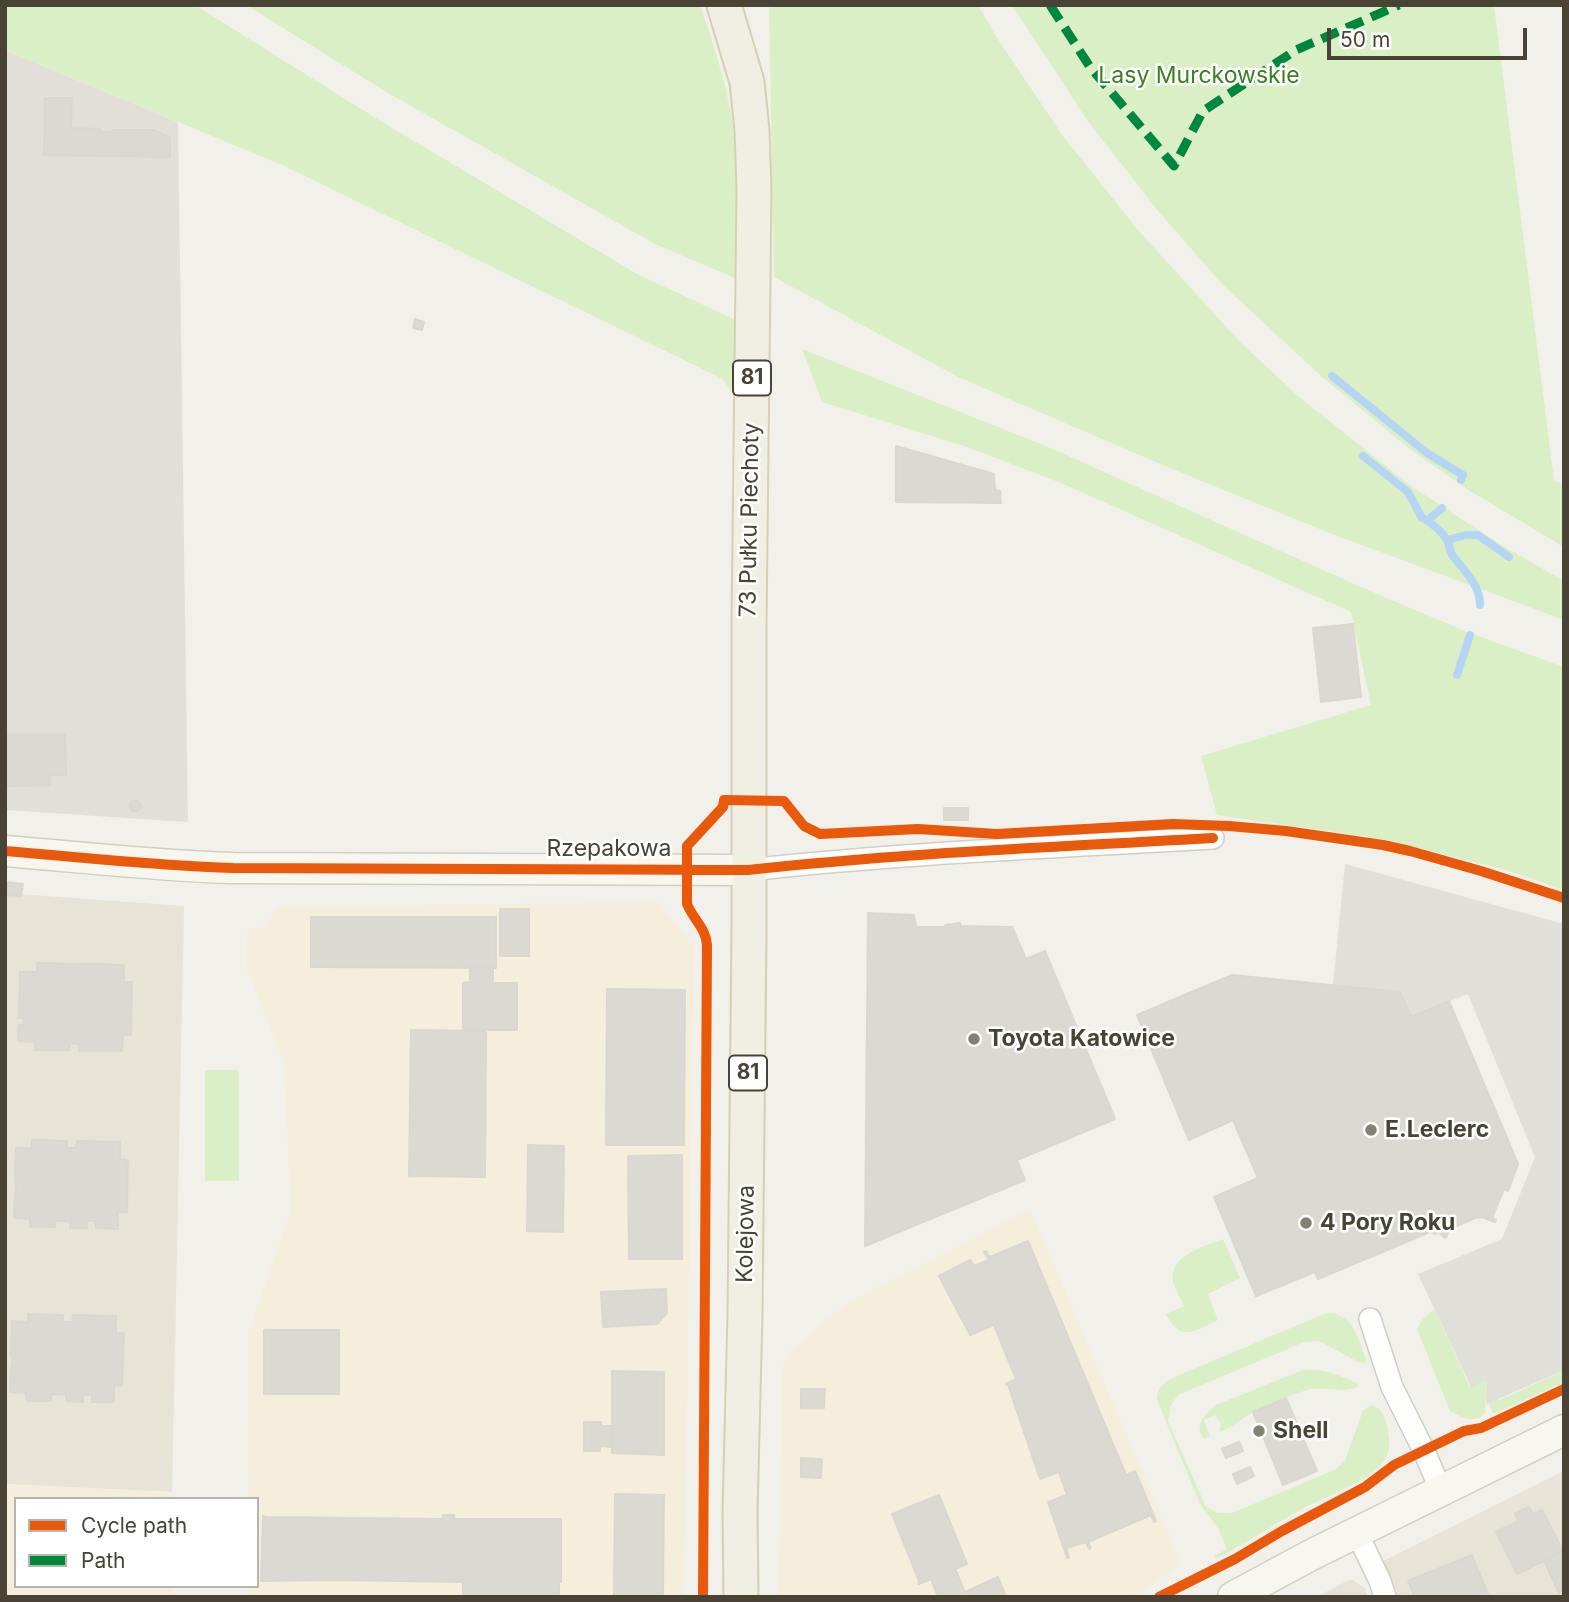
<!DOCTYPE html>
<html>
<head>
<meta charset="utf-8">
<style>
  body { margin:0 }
  #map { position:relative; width:1569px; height:1602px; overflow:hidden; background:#f2f0ea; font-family:Inter,sans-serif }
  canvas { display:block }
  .frame { position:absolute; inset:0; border:7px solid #494335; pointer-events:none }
  .legend { position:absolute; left:14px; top:1497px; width:245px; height:91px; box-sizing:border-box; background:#fff; border:2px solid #b6b4ae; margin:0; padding:9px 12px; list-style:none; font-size:21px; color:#494335 }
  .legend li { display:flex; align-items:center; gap:14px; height:35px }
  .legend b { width:35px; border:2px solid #b6b4ae }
  .scale { position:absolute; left:1327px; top:28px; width:200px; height:32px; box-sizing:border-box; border:4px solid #494335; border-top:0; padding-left:9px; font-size:21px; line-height:24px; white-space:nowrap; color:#494335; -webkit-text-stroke:5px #fff; paint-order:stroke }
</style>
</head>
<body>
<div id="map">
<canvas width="1569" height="1602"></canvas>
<div class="frame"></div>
<ul class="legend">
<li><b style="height:9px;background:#e8590c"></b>Cycle path</li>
<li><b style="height:9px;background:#00873e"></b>Path</li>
</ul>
<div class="scale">50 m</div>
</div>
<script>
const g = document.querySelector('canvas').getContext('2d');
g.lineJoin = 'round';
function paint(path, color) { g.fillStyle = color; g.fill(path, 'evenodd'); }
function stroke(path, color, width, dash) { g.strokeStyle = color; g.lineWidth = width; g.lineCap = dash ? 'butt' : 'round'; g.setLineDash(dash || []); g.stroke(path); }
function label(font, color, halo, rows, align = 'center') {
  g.font = font + ' Inter,sans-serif'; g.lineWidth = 5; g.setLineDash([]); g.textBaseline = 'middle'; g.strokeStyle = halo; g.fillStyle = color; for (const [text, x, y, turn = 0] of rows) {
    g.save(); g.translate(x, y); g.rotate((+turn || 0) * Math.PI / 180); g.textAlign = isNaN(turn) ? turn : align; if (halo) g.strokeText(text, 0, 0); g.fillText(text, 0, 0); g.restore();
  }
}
paint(new Path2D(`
  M5,893L184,906L172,1492L5,1484Z
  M1564,1471V1597H1393L1381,1562Z
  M1351,1579L1365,1588L1368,1597H1316Z`), '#e7e3d7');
paint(new Path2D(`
  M658,902L694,947L684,1597H249V1586H257V1499H249L248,1334L291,1210L284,1063L247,969V929L265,927L277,907Z
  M1030,1209L1182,1565L1132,1597H778L783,1365L791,1350L846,1304Z
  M5,1484L172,1492V1499H16V1586H173V1597H5Z`), '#f6eedc');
paint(new Path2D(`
  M5,50L178,122L188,822L5,810Z`), '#e2dfd8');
paint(new Path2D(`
  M5,5H195L374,117L637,274L736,320L734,396L723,379L282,165L5,50Z
  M246,5H700C716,51 731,97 735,145C739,190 737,235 737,279L655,244L388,93Z
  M769,5H978L999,41L1063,136L1138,230L1240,342L1298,396L1411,486L1498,543L1564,581V620L1332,534L1160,464L958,377L774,277Z
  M1012,5H1494L1554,480L1564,485V547L1470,491L1411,450L1321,376L1222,284L1158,211L1087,120Z
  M802,349L1046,446L1361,587L1467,632L1564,667V890L1506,870L1382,839L1217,815L1201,756L1371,705L1351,612L1061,483L967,447L822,402Z
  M205,1070H239V1181H205Z
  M1223,1239L1240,1278L1208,1294L1218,1320C1195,1331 1180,1343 1166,1314L1184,1306C1181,1299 1177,1292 1174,1285C1165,1256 1204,1247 1223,1239Z
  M1434,1309L1470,1387L1487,1379L1485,1413C1475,1424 1462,1418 1450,1411L1417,1329L1421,1321Z
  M1334,1313C1356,1320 1358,1339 1366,1359L1365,1363L1358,1362L1323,1343L1317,1341L1304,1342L1178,1395L1171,1405L1168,1421L1206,1507L1218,1513H1232L1336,1469L1345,1461L1363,1410L1372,1405C1382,1409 1384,1414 1387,1425C1389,1437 1392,1451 1384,1461C1370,1481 1323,1498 1300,1510C1272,1526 1244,1544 1216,1559L1214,1556L1227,1549L1218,1528L1200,1504L1157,1400C1156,1390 1164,1382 1172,1378L1324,1314Z
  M1303,1370C1325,1369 1338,1374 1358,1384V1387C1341,1394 1320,1385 1304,1391C1285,1397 1265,1405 1248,1415C1239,1421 1231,1428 1220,1432L1219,1429L1222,1427L1215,1415L1204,1420L1210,1436L1204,1439C1193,1426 1205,1414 1216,1405Z
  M1564,1370V1382L1493,1414L1489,1404L1490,1392L1500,1400Z`), '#dbefc7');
paint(new Path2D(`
  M1345,864L1564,924V1370L1487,1404L1486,1399L1487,1380L1471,1387L1418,1274L1502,1239L1535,1157L1468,994L1411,1017L1333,985Z`), '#e1dfda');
stroke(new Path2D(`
  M1332,376L1427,453L1463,475L1461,480
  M1363,456L1408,492L1422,518C1429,520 1443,533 1447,540C1450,546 1449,551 1453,556C1464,570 1481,587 1480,605
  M1428,520L1442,508
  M1447,540L1466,535H1478L1509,557
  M1457,675L1470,635`), '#b6d5f4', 8);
const building = new Path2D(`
  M45,98H72L71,128L100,129V132H113V130H154L170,138V157L44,155Z
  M415,319L424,322L422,330L413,328Z
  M896,446L994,474L995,490L1000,491L1001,503L896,502Z
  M1353,624L1361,697L1321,702L1313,628Z
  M5,735H65L66,775H49L50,785L5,786Z
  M129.5 806a5.5 5.5 0 1 1 11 0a5.5 5.5 0 1 1-11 0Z
  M944,808H968V820H944Z
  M5,882L23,884L21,896L5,895Z
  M500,909H529V956H500Z
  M868,913L914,915L916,927H943L946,925L960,923L961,926L1012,927L1026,959L1045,951L1115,1119L1017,1160L1025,1180L865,1246Z
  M311,917H496V968L311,967Z
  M37,963L124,965V982H132L131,1035L123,1034L122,1051H79V1044L70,1043L69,1050H35V1042L18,1041L19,1025H23L24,1018H19L20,972H37Z
  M493,967V983H517V1030H463V983L470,982V968Z
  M1232,975L1400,992L1411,1017L1449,1001L1518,1164L1508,1191L1504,1189L1492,1218L1496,1220L1495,1222L1482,1217L1475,1218L1452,1228L1449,1230L1446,1238L1443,1237V1235L1437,1232L1436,1234L1430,1232L1318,1279L1315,1272L1256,1296L1214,1197L1258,1178L1233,1120L1189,1140L1137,1015Z
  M607,989L685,990L684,1145H606Z
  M411,1030L486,1031L485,1177L409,1176Z
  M32,1140L67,1141V1148H76L77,1141L120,1142V1159L128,1160L127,1212H118V1229L96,1228V1221H87V1228H70V1221H55V1227H30V1219L14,1218L15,1193H16V1182H15L16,1148H32Z
  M528,1145L564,1146L563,1232L527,1231Z
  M682,1155V1259H629L628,1156Z
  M1028,1241L1126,1475L1135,1471L1156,1521L1154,1522L1151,1515L1088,1542L1091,1548L1089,1549L1086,1542L1066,1548L1069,1557L1067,1558L1048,1502L1067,1495L1059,1472L1040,1479L1008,1385L1006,1384L1016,1379L994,1325L970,1335L939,1276L970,1260L974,1266L989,1260L984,1252L986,1251L990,1257Z
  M666,1289L667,1313L657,1324L603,1327L601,1292Z
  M28,1314L63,1315V1322H72L73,1315L116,1316V1333H124L122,1386L114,1385V1402H92V1395H83V1402L66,1401V1395L51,1394V1401H26V1393L10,1392L11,1367H12V1356H11L12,1321L28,1322Z
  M264,1330H339V1394H264Z
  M612,1371L664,1372V1455L612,1453Z
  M801,1389H825L824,1408H801Z
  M1286,1398L1317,1471L1283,1485L1253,1412Z
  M584,1422H601V1426H611V1447L600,1446V1451H584Z
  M1239,1442L1243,1451L1226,1458L1222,1449Z
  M801,1458L822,1459L821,1478L801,1477Z
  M1250,1467L1254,1476L1237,1484L1233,1474Z
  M615,1494L664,1495L663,1597H614Z
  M939,1495L967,1564L955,1569L965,1592L998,1577L1006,1597H938L931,1579L919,1584V1581L892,1514Z
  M1529,1507L1533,1514L1542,1510L1563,1551L1517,1574L1496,1532L1518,1521L1515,1514Z
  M443,1515H454V1519H561V1582H559V1597H463V1582L335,1580L261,1581L263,1516L265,1517L443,1519Z
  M1563,1550H1564V1591L1559,1593L1544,1561Z
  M1472,1555L1489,1597H1415L1408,1581Z`);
paint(building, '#dcd9d2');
stroke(building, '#dad7d0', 2);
const street = new Path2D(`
  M748,870C902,853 1058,847 1213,838
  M1370,1319L1392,1387L1424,1451L1441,1491
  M1357,1533L1380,1581L1385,1597`);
const secondary = new Path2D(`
  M5,851C81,857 157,866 233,868L748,870
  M1233,1597L1313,1554L1564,1430`);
const primary = new Path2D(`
  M724,5L747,82L752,130L754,190L749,625V931L745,1314L740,1512L741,1597`);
stroke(street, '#d0cec7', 24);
stroke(secondary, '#d2cec0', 33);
stroke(primary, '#d6cfb5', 37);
stroke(street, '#fdfdfc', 21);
stroke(secondary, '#f7f6ef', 30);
stroke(primary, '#f1efe4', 33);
stroke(new Path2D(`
  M1050,5L1090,67L1174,166L1203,111L1296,50L1399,5`), '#00873e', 9, [18, 9]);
stroke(new Path2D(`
  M5,851C81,857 157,866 233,868L748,870C902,853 1058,847 1213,838
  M703,1597L707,945C706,928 693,919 687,904V846L723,807L724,800L784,801L804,826L820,834L918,829L997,834L1173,824L1229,826L1286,831L1383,845L1410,851L1481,871L1564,898
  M1159,1597L1235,1559L1282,1531L1365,1487L1394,1465L1464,1431L1481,1428L1564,1389`), '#e8590c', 10);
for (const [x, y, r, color] of [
  [974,1039,7,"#848074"],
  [1371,1130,7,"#848074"],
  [1306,1223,7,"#848074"],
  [1259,1431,7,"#848074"]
]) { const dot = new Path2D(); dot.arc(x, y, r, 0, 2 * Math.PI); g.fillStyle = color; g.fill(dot); stroke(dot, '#fff', 2.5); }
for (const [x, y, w] of [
  [752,378,38],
  [748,1073,38]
]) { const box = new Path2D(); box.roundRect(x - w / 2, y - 17.5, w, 35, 5); g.fillStyle = '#fff'; g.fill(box); stroke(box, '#494335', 2); }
label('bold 21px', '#494335', null, [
  ["81",752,378],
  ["81",748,1073]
]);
label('23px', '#3c8121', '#fff', [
  ["Lasy Murckowskie",1199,76]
]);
label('23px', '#494335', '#fff', [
  ["73 Pułku Piechoty",750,520,-89],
  ["Rzepakowa",609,849],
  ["Kolejowa",746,1234,-89]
]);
label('bold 23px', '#494335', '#fff', [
  ["Toyota Katowice",988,1039],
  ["E.Leclerc",1385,1130],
  ["4 Pory Roku",1320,1223],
  ["Shell",1273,1431]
], 'left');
</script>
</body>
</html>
